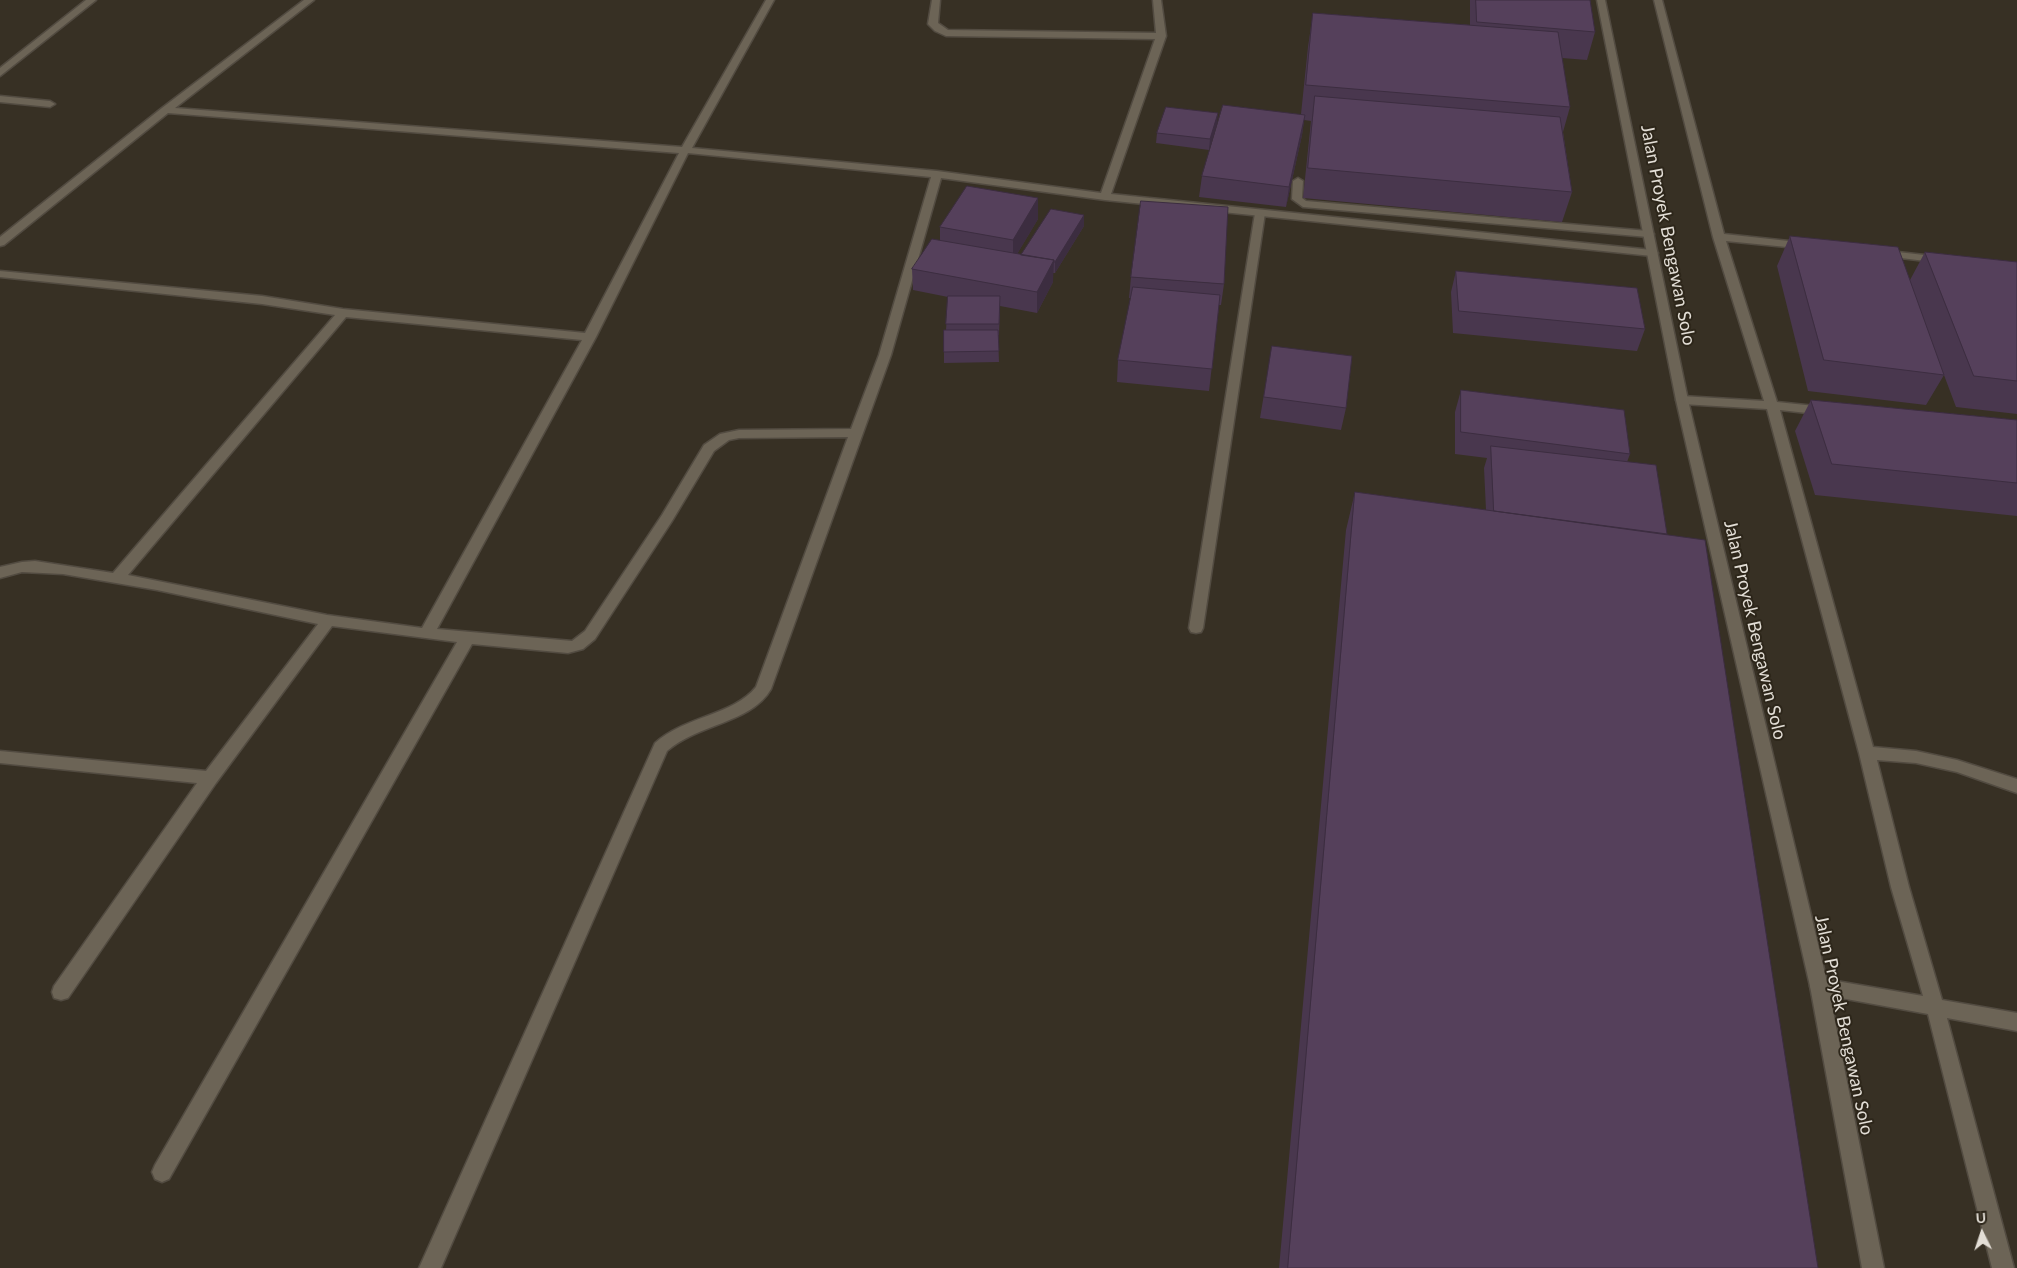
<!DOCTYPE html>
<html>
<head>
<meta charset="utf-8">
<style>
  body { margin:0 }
  #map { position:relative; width:2017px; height:1268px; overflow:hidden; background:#373024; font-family:Lato,sans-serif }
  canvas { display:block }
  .north { position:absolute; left:1957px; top:1208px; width:50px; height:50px; -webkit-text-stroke:4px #2d261a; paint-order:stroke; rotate:356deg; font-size:14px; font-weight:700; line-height:20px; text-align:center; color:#e3ded6 }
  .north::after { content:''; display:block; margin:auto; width:18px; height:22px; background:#e3ded6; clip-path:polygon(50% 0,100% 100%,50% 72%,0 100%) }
</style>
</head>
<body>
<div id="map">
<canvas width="2017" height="1268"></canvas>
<div class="north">U</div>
</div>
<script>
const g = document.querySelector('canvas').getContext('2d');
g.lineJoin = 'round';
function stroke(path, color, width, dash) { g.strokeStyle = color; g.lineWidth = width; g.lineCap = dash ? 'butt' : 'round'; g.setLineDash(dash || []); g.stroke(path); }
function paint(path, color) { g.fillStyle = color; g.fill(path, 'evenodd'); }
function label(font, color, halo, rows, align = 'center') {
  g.font = font + ' Lato,sans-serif'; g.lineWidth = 4; g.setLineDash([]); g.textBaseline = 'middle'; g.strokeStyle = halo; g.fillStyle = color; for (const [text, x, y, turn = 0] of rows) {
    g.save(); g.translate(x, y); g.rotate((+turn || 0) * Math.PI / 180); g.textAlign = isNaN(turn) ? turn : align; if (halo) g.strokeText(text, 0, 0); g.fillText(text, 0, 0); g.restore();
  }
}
const lane = new Path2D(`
  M86,0H96L0,76V68Z
  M1654,0H1662L1724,234L1807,243L1813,246L1807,249L1726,241L1777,402L1825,407L1831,411L1825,415L1780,410L1873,747L1916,751L1957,760L2017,779V793L1957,772L1916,763L1877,760L1909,887L1942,1000L2017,1013V1031L1947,1018L2014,1268H1992L1928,1014L1819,994L1812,992L1810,986L1812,980L1819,978L1923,996L1891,887L1859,753L1767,409L1682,404L1676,400L1682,396L1764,401L1713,237Z
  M0,96L50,101L55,104L50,107L0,102Z
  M1298,178L1303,181L1302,198L1306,201L1648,231L1654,234L1648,237L1303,207L1292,199L1293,181Z
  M1260,210L1265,213L1203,628L1201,632L1196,633L1191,632L1189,628L1255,213Z
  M1880,250L1942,257L1948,260L1942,263L1876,255L1874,253L1876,251Z`);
const street = new Path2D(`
  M304,0H314L175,108L682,147L766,0H774L692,148L937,171L1101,193L1155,39L946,36L935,31L928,24L932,0H940L938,23L948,30L1156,33L1153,0H1161L1166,36L1111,194L1652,250L1658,253L1652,256L1105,200L941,178L891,355L771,689C752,723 697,724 667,751L441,1268H419L655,743C685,716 734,715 756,687L848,437L739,438L729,440L714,451L672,521L595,639L583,649L568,653L472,644L169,1179L162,1182L155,1179L152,1172L155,1165L457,642L332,626L216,783L68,998L61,1000L54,998L52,992L54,986L197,783L0,763V751L206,771L318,624L157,590L63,574L22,572L0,578V567L22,562L35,561L113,573L335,315L262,304L0,277V271L262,296L343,309L585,333L679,153L168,113L4,245L0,246V237L162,108ZM688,153L931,177L879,355L851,429L739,430L720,434L704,445L662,515L585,631L572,641L437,629L596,337ZM346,317L582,340L422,628L327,615L128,575Z`);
const secondary = new Path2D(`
  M1597,0H1605L1688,400L1828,986L1884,1268H1862L1810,986L1676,400Z`);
stroke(lane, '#524b41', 3);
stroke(street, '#524b41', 3);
stroke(secondary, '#524b41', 3);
paint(lane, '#6c6456');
paint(street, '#6c6456');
paint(secondary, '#6c6456');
paint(new Path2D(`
  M1470,0H1590L1595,32L1587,60L1562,58L1570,107L1563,132L1572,192L1562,222L1303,198L1311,121L1304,120L1302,135L1286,207L1199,197L1202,176L1301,114L1308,47L1313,13L1470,25Z
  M1217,123L1209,150L1156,143L1157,133Z
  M1038,198V219L1017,254L1021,255L1084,215V226L1055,273H1053V282L1037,313L1000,306L999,335H998L999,362L944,363V352L946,330L948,297L913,290L912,269L940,240V227Z
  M1790,236L1910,280L1925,252L2017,262V414L1956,407L1944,375L1926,405L1808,391L1777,266Z
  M1456,271L1645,329L1637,351L1453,333L1451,292Z
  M1131,277L1224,284L1221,305H1219L1209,391L1117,382L1118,360L1131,298H1129Z
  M1272,346L1346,408L1341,430L1260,418Z
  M1461,390L1630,454L1627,462L1666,535L1818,1268H1279L1346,530L1355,492L1486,510L1484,468L1487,458L1455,454V412Z
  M1811,400L2017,420V516L1815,495L1795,431Z`), '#49374e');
paint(new Path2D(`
  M1218,113L1217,123L1209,150L1210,139Z
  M1305,115L1302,135L1286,207L1289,187Z
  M1038,198V219L1013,261V240Z
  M1084,215V226L1055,273V262Z
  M1054,260L1053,282L1037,313V292Z`), '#3c2d40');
const building = new Path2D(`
  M1476,0H1590L1595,32L1477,22Z
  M1313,13L1558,32L1570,107L1306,85Z
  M1315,96L1560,117L1572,192L1308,168Z
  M1223,105L1305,115L1289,187L1202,176Z
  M1166,107L1218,113L1210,139L1157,133Z
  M967,186L1038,198L1013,240L940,227Z
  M1141,201L1228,207L1224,284L1131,277Z
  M1051,209L1084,215L1055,262H1054V260L1021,255Z
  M1790,236L1898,247L1944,375L1824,360Z
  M932,239L1054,260L1037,292L912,269Z
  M1925,252L2017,262V381L1974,376Z
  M1456,271L1637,288L1645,329L1459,311Z
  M1133,287L1220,295L1212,369L1118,360Z
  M948,296H1000L999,324H946Z
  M944,330H998L999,351L944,352Z
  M1272,346L1352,356L1346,408L1264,397Z
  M1461,390L1624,410L1630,454L1461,432Z
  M1811,400L2017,420V483L1832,464Z
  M1491,446L1656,465L1667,534L1494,511Z
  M1355,492L1705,540L1818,1268H1288Z`);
paint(building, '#55405b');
stroke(building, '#3c2d40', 1);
label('18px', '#e3ded6', '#2d261a', [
  ["Jalan Proyek Bengawan Solo",1668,235,79],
  ["Jalan Proyek Bengawan Solo",1755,630,77],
  ["Jalan Proyek Bengawan Solo",1844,1025,78]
]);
</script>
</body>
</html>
